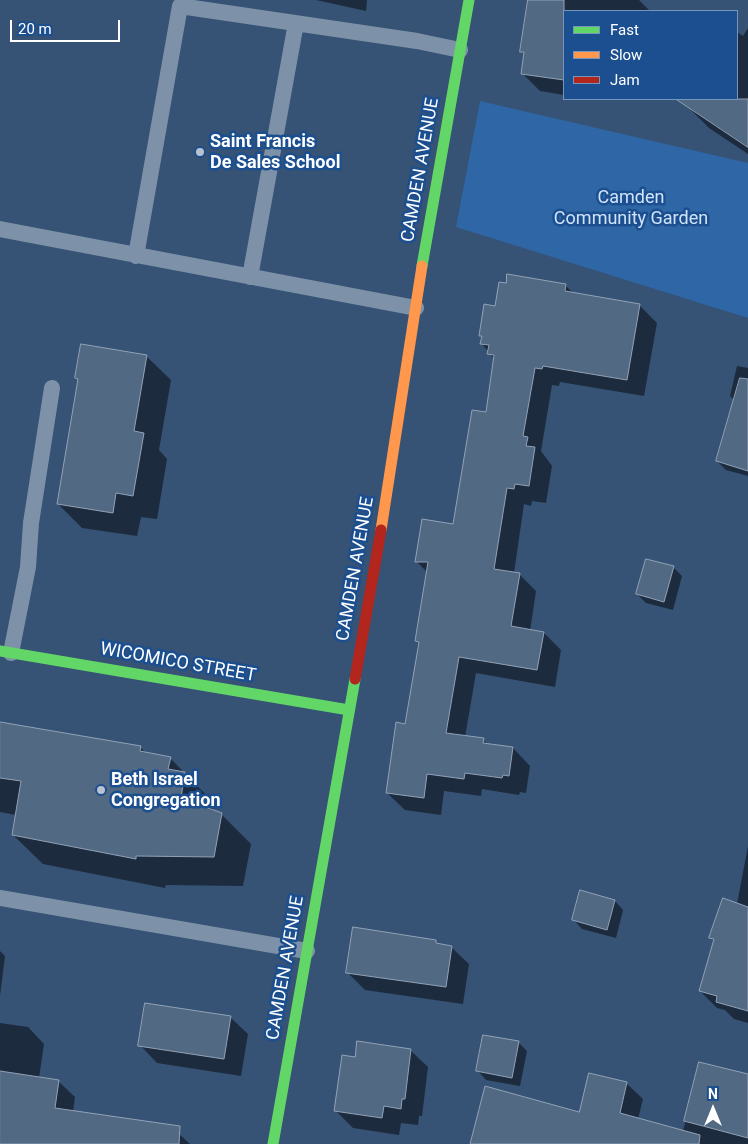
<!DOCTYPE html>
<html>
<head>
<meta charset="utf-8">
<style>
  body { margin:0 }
  #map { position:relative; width:748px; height:1144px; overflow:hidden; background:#365274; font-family:Roboto,sans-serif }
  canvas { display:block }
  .legend { position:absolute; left:563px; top:10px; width:175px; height:90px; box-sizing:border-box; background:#1b4f8f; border:1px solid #7695bc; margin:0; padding:6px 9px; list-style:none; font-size:15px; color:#fff }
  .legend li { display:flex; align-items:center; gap:10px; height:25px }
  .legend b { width:25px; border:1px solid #7695bc }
  .north { position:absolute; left:688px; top:1084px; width:50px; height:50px; -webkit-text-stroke:4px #1b4f8f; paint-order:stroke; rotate:0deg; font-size:14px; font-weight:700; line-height:20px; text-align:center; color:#fff }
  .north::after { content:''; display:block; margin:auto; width:18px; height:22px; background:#fff; clip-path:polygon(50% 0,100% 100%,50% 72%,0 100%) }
  .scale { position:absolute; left:10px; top:20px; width:110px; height:22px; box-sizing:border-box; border:2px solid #fff; border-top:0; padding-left:6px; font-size:15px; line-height:18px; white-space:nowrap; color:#fff; -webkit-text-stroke:4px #1b4f8f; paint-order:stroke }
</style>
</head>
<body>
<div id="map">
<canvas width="748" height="1144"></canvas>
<ul class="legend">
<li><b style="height:6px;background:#63d668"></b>Fast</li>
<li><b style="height:6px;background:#ff974d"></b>Slow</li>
<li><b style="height:6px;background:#b3261e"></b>Jam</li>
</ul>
<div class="north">N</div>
<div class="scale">20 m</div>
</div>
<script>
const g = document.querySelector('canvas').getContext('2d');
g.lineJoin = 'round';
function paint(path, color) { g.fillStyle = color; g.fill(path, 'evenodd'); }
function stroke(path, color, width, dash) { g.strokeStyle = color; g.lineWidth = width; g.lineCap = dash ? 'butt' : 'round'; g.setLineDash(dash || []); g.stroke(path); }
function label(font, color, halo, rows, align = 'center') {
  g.font = font + ' Roboto,sans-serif'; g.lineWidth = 5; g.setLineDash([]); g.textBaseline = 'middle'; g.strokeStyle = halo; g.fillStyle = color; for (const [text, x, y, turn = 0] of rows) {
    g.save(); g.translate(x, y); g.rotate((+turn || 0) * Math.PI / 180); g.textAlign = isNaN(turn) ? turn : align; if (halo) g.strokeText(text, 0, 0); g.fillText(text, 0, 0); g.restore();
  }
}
paint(new Path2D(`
  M480,101L748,163V318L456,227Z`), '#2f66a5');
paint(new Path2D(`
  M316,0H367L366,11Z
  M530,0H639L650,11H564V95L540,91L522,73L525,55L521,51Z
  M748,28V154L709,128L685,104L688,99H737V32L743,36Z
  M565,285L574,294L639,305L657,323L644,396L560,382L559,386L552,385L541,451L552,466L546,503L532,501L531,506L524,504L514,573L519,574L536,591L530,631L544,633L561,650L555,687L476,673L465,737L483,740L488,745L513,748L530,766L526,793L520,792L519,795L482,789L481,796L444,791L441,815L405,810L387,793L407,725L420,644L416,640L428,573L416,561L454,525L487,413L495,360L482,344L483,338L480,335L496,308Z
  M146,356L171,380L159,450L167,459L157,519L141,517L137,536L82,528L58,504L79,381L77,378Z
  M737,366L748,368V476L726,470L717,461L734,400L730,396Z
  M673,567L682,576L673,610L646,603L637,594Z
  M0,724L140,747L147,754L170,758L214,803L213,811L221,814L251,844L243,886L166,885L165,888L43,864L13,835L16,815L0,812Z
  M748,846V1023L734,1019L725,1010L717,1008L700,991L714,941L711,937L737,904Z
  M615,901L623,910L616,938L582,929L574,920Z
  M435,941L439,945L451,947L469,964L463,1004L365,990L348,973Z
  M0,951L5,956L0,996Z
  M230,1017L248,1034L241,1076L157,1063L140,1045Z
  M0,1023L28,1027L44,1044L39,1078L58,1081L75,1097L73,1112L178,1133L190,1144H0Z
  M518,1042L527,1051L520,1086L486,1080L478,1071Z
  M410,1050L428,1067L422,1116H419L418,1125L401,1123L399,1135L353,1128L336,1111Z
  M700,1063L748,1076V1144H472L580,1113L626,1083L643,1099L638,1119L683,1131Z`), '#0007');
const building = new Path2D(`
  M528,0H564V80L521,74L524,52H520Z
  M676,99H748V147Z
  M507,274L566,284L565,291L640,304L627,380L543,366L542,369L535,368L523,436L528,437L526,446L535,447L529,486L515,484L514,489L507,488L494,569L520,573L511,626L544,632L537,670L459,657L446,733L484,738L483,743L513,747L509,776L503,775L502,778L465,773L464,779L427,774L424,798L386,793L396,722L405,724L419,642L415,641L428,562H415L422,519L453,524L472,410L486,412L494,355L487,354L489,345L480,344L482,336H479L484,304L495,306L499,282L506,283Z
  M81,344L147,355L134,431L144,433L133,496L116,493L113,513L57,504L78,379L75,378Z
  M740,378L748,379V471L716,461Z
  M646,559L674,566L664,602L636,594Z
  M0,722L141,746L140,751L171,757L168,769L185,772L181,798L222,813L214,857L136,856V859L12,835L21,781L0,778Z
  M580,890L615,900L607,930L572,920Z
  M723,898L748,907V1011L716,1002L717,996L699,991L714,939L709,938Z
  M353,927L436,940V943L452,946L446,987L346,973Z
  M145,1003L231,1016L224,1059L138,1046Z
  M483,1035L519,1041L512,1078L476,1071Z
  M357,1041L411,1049L405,1099H402L401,1109L384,1106L382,1118L334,1111L342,1055L355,1057Z
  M699,1062L748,1074V1138L684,1121Z
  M0,1071L59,1080L55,1108L180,1126L179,1144H0Z
  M589,1073L627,1082L620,1113L700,1135L699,1144H470L485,1086L579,1112Z`);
paint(building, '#526984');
stroke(building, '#92a2b6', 1);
stroke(new Path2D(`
  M0,229L416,308
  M136,256L180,6L417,41L460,50
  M250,277L296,23
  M11,653L28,567L31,523L52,388
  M0,898L307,951`), '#7d92a8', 16);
stroke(new Path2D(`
  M422,266L469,0
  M0,651L349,710
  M273,1144L355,679`), '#63d668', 11);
stroke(new Path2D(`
  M381,530L422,266`), '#ff974d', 11);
stroke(new Path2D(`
  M355,679L381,530`), '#b3261e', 11);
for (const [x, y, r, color] of [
  [200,152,5,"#b9c2ce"],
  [101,790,5,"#b9c2ce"]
]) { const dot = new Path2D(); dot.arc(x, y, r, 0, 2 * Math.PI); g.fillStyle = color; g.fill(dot); stroke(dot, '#1b4f8f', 2); }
label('bold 18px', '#fff', '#1b4f8f', [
  ["Saint Francis",210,142],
  ["De Sales School",210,163],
  ["Beth Israel",111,780],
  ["Congregation",111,801]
], 'left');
label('18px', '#fff', '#1b4f8f', [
  ["CAMDEN AVENUE",421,170,-80],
  ["CAMDEN AVENUE",356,569,-80],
  ["WICOMICO STREET",178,663,10],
  ["CAMDEN AVENUE",286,968,-80]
]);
label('18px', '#cfe3fa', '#1b4f8f', [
  ["Camden",631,198],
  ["Community Garden",631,219]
]);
</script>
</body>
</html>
